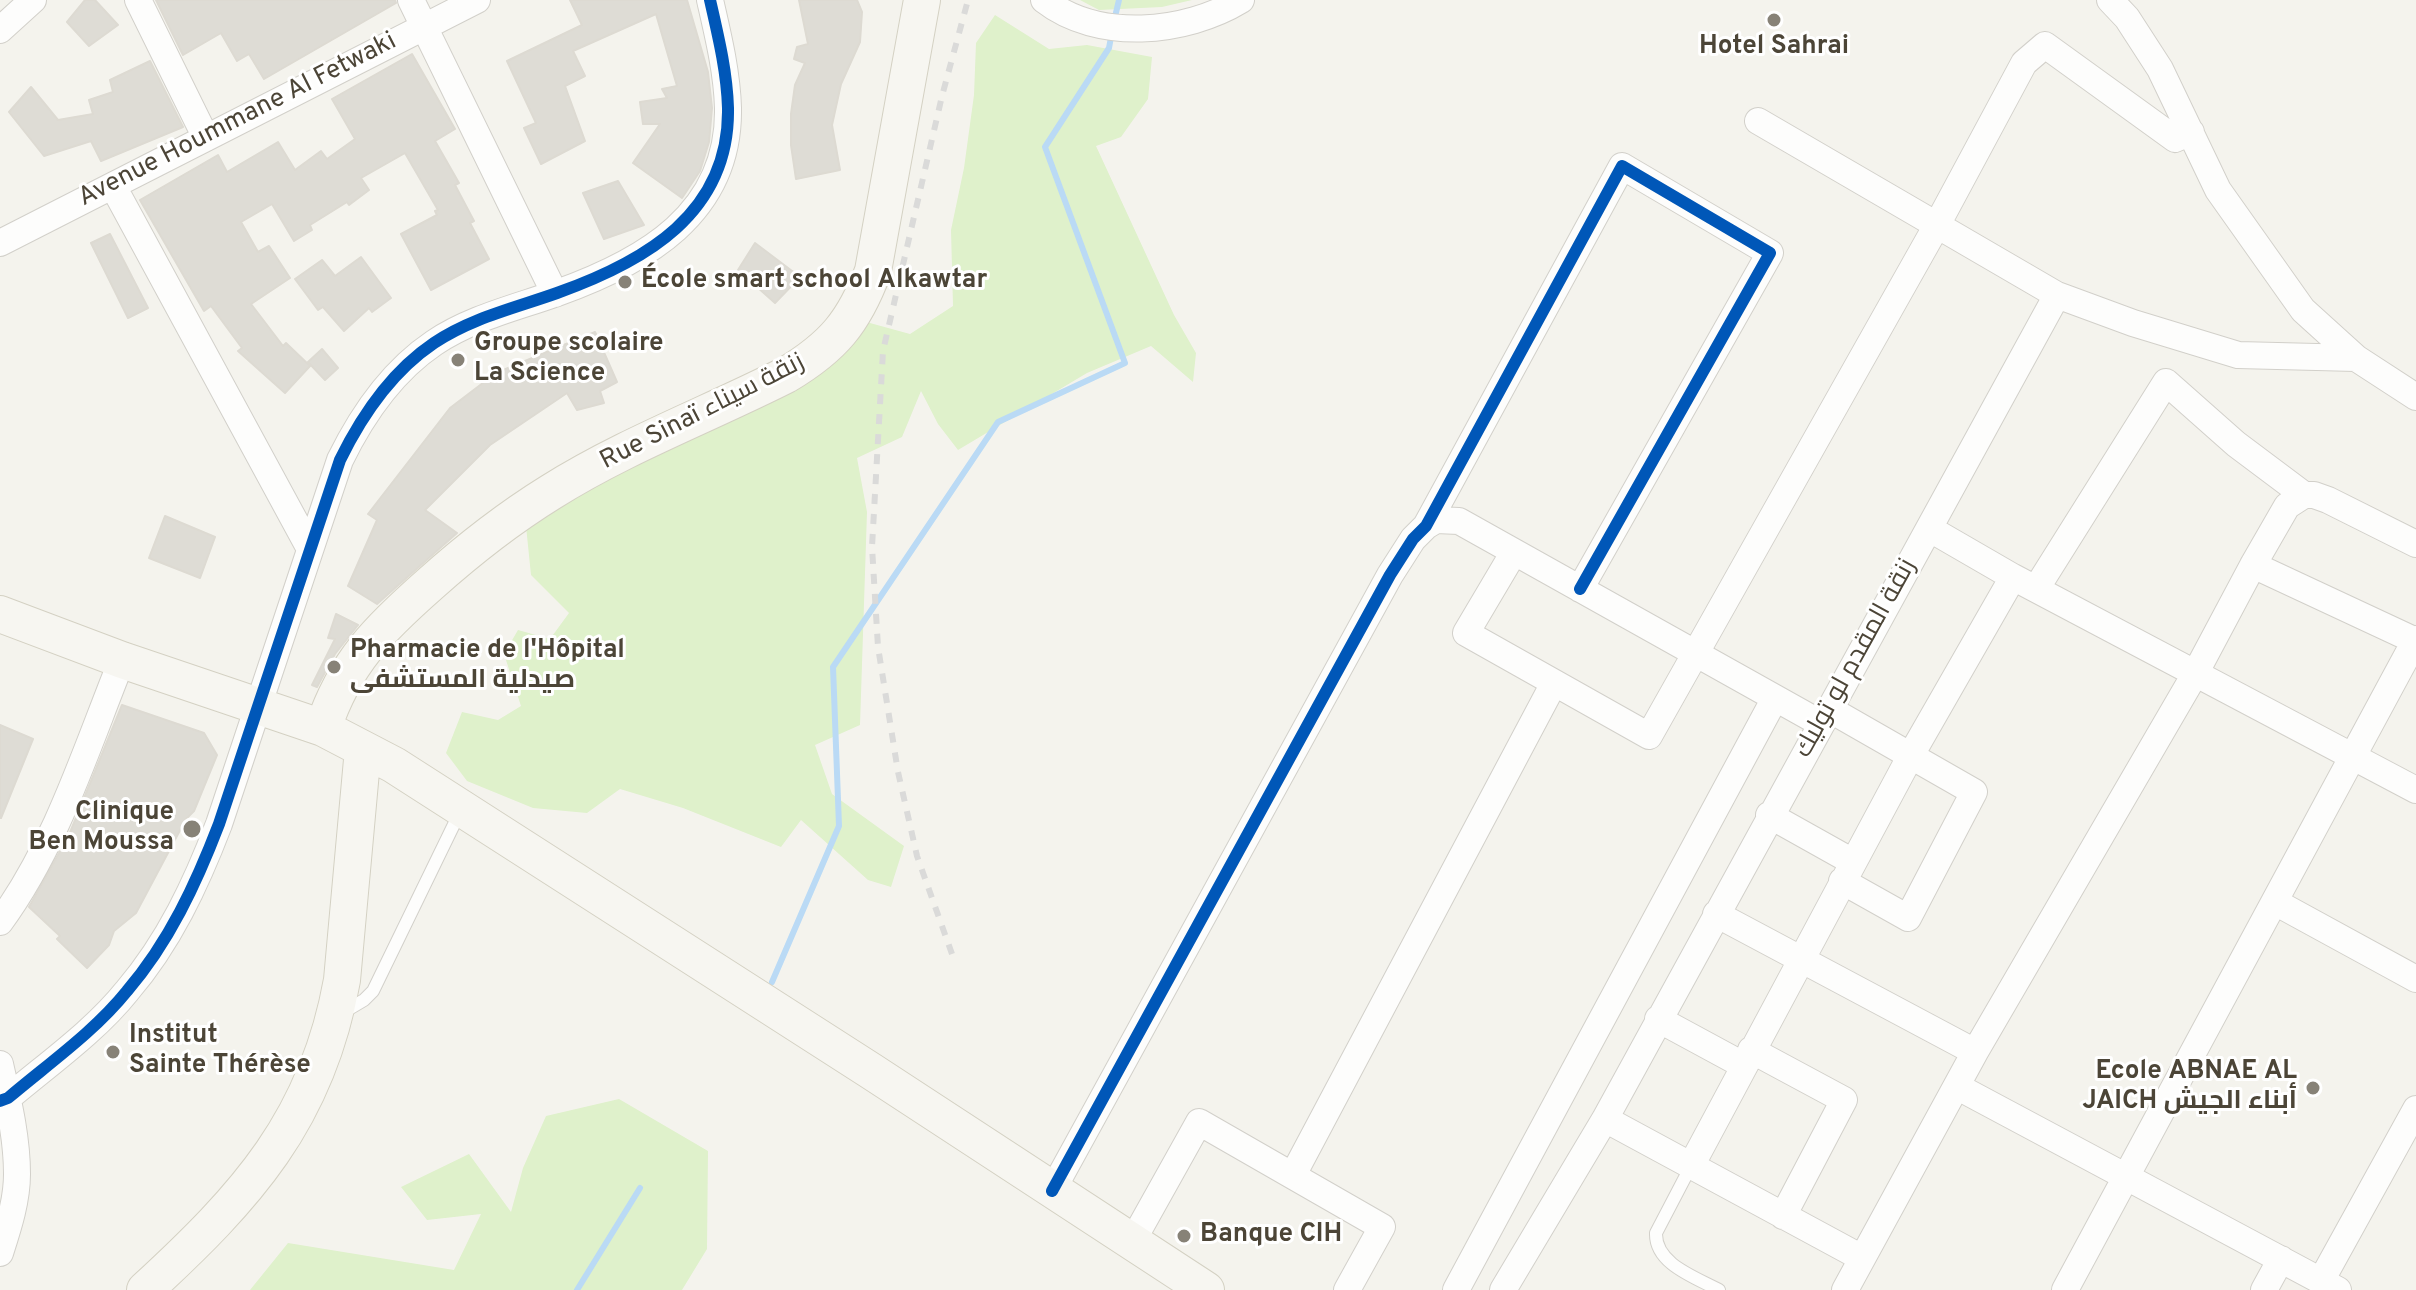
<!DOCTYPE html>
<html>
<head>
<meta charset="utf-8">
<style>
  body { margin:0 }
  canvas { display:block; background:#f4f3ed }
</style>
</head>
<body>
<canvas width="2416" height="1290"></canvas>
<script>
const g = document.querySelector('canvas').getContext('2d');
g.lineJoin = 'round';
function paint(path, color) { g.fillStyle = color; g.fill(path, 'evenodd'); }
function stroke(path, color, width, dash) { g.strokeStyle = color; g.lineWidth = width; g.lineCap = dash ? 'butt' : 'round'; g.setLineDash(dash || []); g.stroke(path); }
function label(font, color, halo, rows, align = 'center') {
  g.font = font + ' Overpass,Cairo,sans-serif'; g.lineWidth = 6; g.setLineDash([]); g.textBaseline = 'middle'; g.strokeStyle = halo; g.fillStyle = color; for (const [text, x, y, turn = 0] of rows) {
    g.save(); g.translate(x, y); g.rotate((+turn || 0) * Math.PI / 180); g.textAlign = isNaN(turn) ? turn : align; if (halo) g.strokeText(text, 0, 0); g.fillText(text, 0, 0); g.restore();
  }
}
paint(new Path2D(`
  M1080,0H1192L1162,7L1099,10Z
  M995,15L1049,49L1087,45L1152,57L1148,99L1121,137L1096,146L1174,315L1196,353L1193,382L1151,346L1087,373L958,450L938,424L921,391L902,437L857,458L867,512L860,725L815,745L832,794L904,846L891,887L868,880L801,820L781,847L683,808L620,789L587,813L533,808L467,781L446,753L462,712L498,720L521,706L504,654L518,630L550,639L569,613L531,575L526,526L859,320L910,334L953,306L951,230L964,168L974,95L976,43Z
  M619,1099L708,1151L707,1249L682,1290H250L288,1243L454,1270L481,1214L427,1220L401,1187L469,1154L511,1212L523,1168L546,1116Z`), '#dff1cb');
stroke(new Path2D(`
  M1114,21L1119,0
  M772,982L839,826L833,667L998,422L1125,363L1045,147L1109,48L1112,32
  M577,1290L640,1188`), '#badaf5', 6);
const building = new Path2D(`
  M85,0H95L118,25L89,46L67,22Z
  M156,0H395L396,3L264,79L249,54L237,61L221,33L183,55Z
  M570,0H687L708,72L712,108L709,142L700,171L682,198L633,163L660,124H643L640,102L667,98L662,89L677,86L656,14L573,51L585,76L565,86L585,141L541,164L524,128L536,123L507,61L582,25Z
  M799,0H857L862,12L860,42L841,84L832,125L840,170L796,179L791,145V114L795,85L805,63L794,59L797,47L808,44Z
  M412,54L455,129L435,141L459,183L455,185L474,221L470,223L489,259L431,290L401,234L437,215L435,211L438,210L405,153L361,178L369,190L349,205L347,202L310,225L312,230L294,241L272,204L241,222L258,252L269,246L290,278L251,304L283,346L286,343L310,366L285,393L238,351L242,348L211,306L204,311L140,200L218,155L227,172L278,142L295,170L321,151L327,159L355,139L332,99Z
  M150,61L183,127L101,161L91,141L44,156L9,112L31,87L58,120L93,114L89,100L113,92L110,80Z
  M618,181L644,225L604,239L583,193Z
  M110,234L148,308L128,318L91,243Z
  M755,243L800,277L775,303L738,270Z
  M361,257L391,298L372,312L369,308L344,331L323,307L318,310L295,279L322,260L335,276Z
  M595,332L617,382L600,391L604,403L577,410L567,393L490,445L425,510L457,533L377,604L348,586L377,520L368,514L450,408L496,373Z
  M322,349L338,368L325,380L308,362Z
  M165,516L215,537L200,578L149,558Z
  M336,614L358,625L335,654L317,687L312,685L335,639L328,638Z
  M122,705L204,733L217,755L194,811L186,819L136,913L114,931L109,945L87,968L57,939L60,936L29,907L69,835Z
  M0,725L33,739L1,818H0Z`);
paint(building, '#dedcd5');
stroke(building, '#dddad2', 2);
const lane = new Path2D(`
  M342,1013L364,1000L373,991L460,812
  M1691,1166L1656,1233C1655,1264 1695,1277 1719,1290`);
const street = new Path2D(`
  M138,0L206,138
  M411,0L555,294
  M1044,0C1098,42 1185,34 1241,0
  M2110,0L2127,18L2160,69L2218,190L2303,310L2356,358L2416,397
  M0,30L33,0
  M1758,121L2057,295L2133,323L2238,355L2356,358
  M113,186L310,549
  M0,243L477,0
  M1426,526L1436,520L1459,521L1820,723
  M1930,529L2013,577L2416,790
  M1514,552L1466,633L1649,736L1937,225L2024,63L2045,45L2175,139L2191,132
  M2253,565L2416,641
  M2036,589L2166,382L2236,444L2304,495H2314L2328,500L2416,544
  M1829,709L1974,792L1908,918L1842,881
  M1769,815L1853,862
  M2275,902L2416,979
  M1716,914L1975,1052
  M0,922C57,844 86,749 122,660
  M1658,1019L1743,1065
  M1751,1050L1844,1100L1783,1216
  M0,1064C8,1100 17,1137 17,1174C17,1201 8,1228 0,1253
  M1958,1087L2338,1290
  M0,1101L8,1098C48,1064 94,1032 127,991C169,942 196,884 219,824L340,460C362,415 391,372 434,343C471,318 515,308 557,293C644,262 730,214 728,108C727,72 718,35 710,0
  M1605,1119L1862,1258
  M1691,1166L1911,755L2013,577
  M1293,1175L1554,683
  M1052,1191L1390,575L1413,539L1426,526L1622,166L1770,253L1580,589
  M1132,1242L1199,1122L1382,1227L1347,1290
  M2321,1281L2416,1109
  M1456,1290L1775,698
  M1503,1290L1605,1119L2057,295
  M1845,1290L1975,1052L2195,674L2253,565L2287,506L2304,495
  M2065,1290L2416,639
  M2264,1290L2281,1259`);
const secondary = new Path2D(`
  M0,614L122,660L323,728L394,765L871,1071L1206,1290
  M323,728C345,662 379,629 430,584C468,550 509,518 551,492C624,446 709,414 786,375C833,347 854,322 873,271L922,0
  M145,1290C246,1197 317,1120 342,980L363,749`);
stroke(lane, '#d2d0ca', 14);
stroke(street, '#d2d0ca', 28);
stroke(secondary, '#d4d1c3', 38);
stroke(lane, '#fdfdfc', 12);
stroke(street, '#fdfdfc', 26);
stroke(secondary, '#f7f6f1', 36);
stroke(new Path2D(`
  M952,954L917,856L898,772L878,647L872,547L883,351L942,96L968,0`), '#dadad9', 6, [10, 10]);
stroke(new Path2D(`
  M0,1101L8,1098C48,1064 94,1032 127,991C169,942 196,884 219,824L340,460C362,415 391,372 434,343C471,318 515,308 557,293C644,262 730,214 728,108C727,72 718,35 710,0
  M1052,1191L1390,575L1413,539L1426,526L1622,166L1770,253L1580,589`), '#0057b8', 12);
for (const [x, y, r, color] of [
  [1774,20,8,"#878277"],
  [625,282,8,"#878277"],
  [458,360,8,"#878277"],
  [334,667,8,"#878277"],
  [192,829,10,"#878277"],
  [113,1052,8,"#878277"],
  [2313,1088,8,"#878277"],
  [1184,1236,8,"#878277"]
]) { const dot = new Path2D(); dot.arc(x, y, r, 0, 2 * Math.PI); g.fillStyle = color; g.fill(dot); stroke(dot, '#fff', 3); }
label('bold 26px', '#4c4537', '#fff', [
  ["Hotel Sahrai",1774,48,"center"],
  ["École smart school Alkawtar",641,282],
  ["Groupe scolaire",474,345],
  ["La Science",474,375],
  ["Pharmacie de l'Hôpital",350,652],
  ["صيدلية المستشفى",350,682],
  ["Clinique",174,814,"right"],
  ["Ben Moussa",174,844,"right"],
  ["Institut",129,1037],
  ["Sainte Thérèse",129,1067],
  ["Ecole ABNAE AL",2297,1073,"right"],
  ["JAICH أبناء الجيش",2297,1103,"right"],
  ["Banque CIH",1200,1236]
], 'left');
label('26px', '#4c4537', '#fff', [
  ["Avenue Hoummane Al Fetwaki",238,121,-27],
  ["Rue Sinaï زنقة سيناء",703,413,-27],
  ["زنقة المقدم لو توليك",1857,659,-61]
]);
</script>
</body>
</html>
